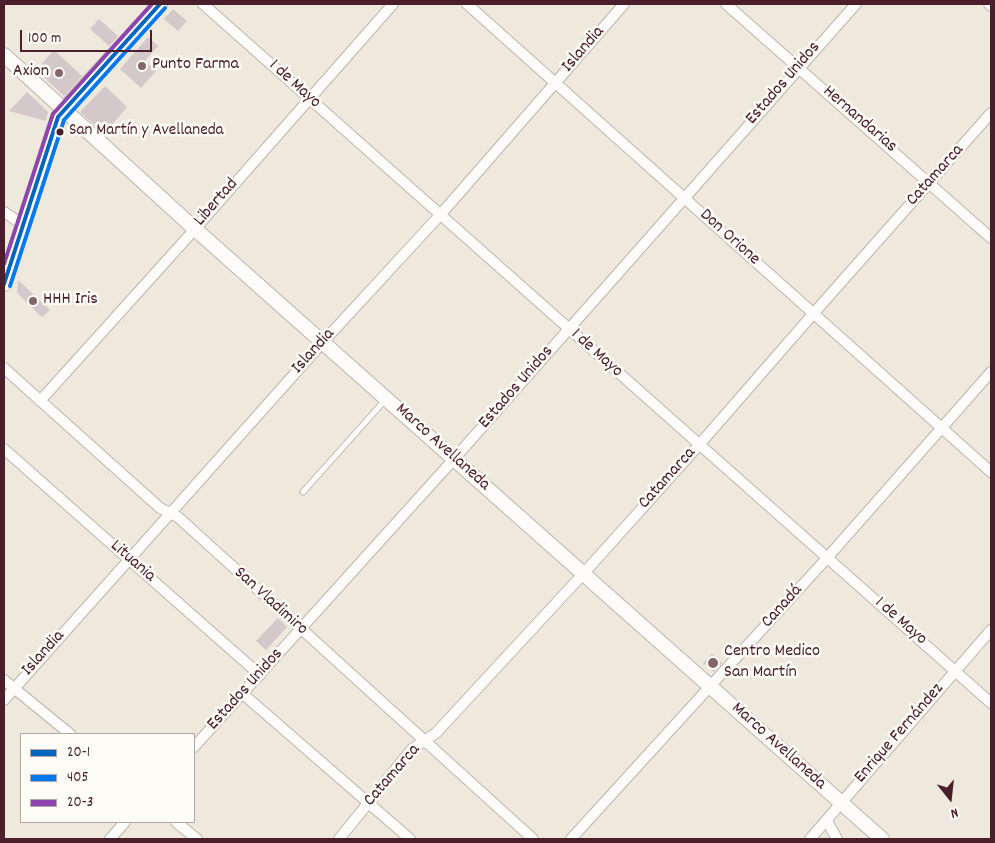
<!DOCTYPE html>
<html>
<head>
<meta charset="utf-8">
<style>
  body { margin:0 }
  #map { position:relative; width:995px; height:843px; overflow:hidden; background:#efe8dd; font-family:Dekko,sans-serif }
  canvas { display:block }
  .frame { position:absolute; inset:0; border:5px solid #4a1f2b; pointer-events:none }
  .legend { position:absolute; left:20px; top:733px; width:175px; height:90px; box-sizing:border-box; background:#fdfcf7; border:1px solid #b5a4a5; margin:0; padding:6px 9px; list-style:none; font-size:15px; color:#4a1f2b }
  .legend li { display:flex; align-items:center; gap:10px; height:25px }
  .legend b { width:25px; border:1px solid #b5a4a5 }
  .north { position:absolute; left:925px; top:773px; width:50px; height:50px; -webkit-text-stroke:4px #fdfcf7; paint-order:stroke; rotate:164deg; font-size:14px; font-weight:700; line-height:20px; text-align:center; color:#4a1f2b }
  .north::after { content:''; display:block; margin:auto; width:18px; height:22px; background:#4a1f2b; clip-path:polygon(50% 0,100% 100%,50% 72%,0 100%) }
  .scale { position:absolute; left:20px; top:30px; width:132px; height:22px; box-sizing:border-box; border:2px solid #4a1f2b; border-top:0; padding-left:6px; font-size:15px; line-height:18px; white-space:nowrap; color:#4a1f2b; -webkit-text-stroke:4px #fdfcf7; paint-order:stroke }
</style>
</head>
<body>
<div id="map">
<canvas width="995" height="843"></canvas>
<div class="frame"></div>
<ul class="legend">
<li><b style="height:6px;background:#0065bd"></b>20-1</li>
<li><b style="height:6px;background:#0079ef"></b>405</li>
<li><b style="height:6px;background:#8e44ad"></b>20-3</li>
</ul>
<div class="north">N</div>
<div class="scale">100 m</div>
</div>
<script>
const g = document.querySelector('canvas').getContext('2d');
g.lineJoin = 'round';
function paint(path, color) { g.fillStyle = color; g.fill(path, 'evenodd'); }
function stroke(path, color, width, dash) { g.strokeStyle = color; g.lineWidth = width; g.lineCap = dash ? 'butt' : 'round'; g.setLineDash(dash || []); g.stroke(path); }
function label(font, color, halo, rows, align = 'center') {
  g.font = font + ' Dekko,sans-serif'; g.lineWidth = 5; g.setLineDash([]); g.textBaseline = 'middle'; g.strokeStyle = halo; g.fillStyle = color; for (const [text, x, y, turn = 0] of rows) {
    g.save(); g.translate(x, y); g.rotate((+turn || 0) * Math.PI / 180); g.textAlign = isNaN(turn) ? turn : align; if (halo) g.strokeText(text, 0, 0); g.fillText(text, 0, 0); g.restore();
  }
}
paint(new Path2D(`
  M173,9L187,21L178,31L164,19Z
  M99,19L118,36L109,46L90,29Z
  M148,37L158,46L145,61L156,71L141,88L120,69Z
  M54,50L82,76L64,96L36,70Z
  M105,86L127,107L104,134L80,112Z
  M27,92L48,112L46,121L9,111Z
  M18,280L50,310L42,317L17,293Z
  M278,618L287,627L266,650L256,641Z
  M712,654L722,663L714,672L703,663Z`), '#d5c8ca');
const lane = new Path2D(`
  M303,492L386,399`);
const street = new Path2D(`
  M203,4L991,703
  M467,4L991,472
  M726,4L991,238
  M989,4L991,6
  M4,212L22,224
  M4,368L160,508L178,517L533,839
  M40,401L195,229L393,4
  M4,449L260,675
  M4,680L70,734
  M243,694L410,839
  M4,700L323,342L441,214L624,4
  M194,747L454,459L856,4
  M827,821L837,839
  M176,822L197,839
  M110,839L125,822
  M339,839L412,749L436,733L584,573L699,445L813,314L991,113
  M571,839L827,558L991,372
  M810,839L991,630`);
const secondary = new Path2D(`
  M4,55L195,229L882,839
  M4,284L58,117L64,109L160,4`);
stroke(lane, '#beb5af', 7);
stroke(street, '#beb5af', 12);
stroke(secondary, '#beb5af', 16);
stroke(lane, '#fdfcfa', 5);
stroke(street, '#fdfcfa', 10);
stroke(secondary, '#fdfcfa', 14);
stroke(new Path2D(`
  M4,284L58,117L160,4`), '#0065bd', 4);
stroke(new Path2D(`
  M10,286L64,120L165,8`), '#0079ef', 4);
stroke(new Path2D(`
  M4,264L53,114L152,4`), '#8e44ad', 4);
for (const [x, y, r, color] of [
  [142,66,5,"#846569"],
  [59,73,5,"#846569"],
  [60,132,4.5,"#4a1f2b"],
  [33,301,5,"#846569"],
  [713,663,6,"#846569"]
]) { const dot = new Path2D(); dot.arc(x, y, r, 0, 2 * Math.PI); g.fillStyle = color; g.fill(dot); stroke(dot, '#fdfcf7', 2); }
label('17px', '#4a1f2b', '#fdfcf7', [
  ["San Martín y Avellaneda",69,132]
], 'left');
label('18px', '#4a1f2b', '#fdfcf7', [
  ["Islandia",584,50,-49],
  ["Estados Unidos",784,84,-49],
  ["1 de Mayo",294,85,42],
  ["Hernandarias",859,120,41],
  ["Catamarca",936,176,-48],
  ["Libertad",217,203,-49],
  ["Don Orione",729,238,42],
  ["Islandia",314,352,-48],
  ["1 de Mayo",596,354,42],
  ["Estados Unidos",517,388,-49],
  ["Marco Avellaneda",442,448,42],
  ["Catamarca",668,479,-48],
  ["Lituania",132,562,41],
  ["San Vladimiro",270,602,42],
  ["Canadá",783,607,-48],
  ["1 de Mayo",900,622,41],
  ["Islandia",44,654,-48],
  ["Estados Unidos",246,690,-48],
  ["Enrique Fernández",900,734,-49],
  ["Marco Avellaneda",778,747,42],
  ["Catamarca",393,776,-49]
]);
label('18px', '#4a1f2b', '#fdfcf7', [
  ["Punto Farma",152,66],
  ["Axion",49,73,"right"],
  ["HHH Iris",43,301],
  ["Centro Medico",724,653],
  ["San Martín",724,674]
], 'left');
</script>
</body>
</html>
